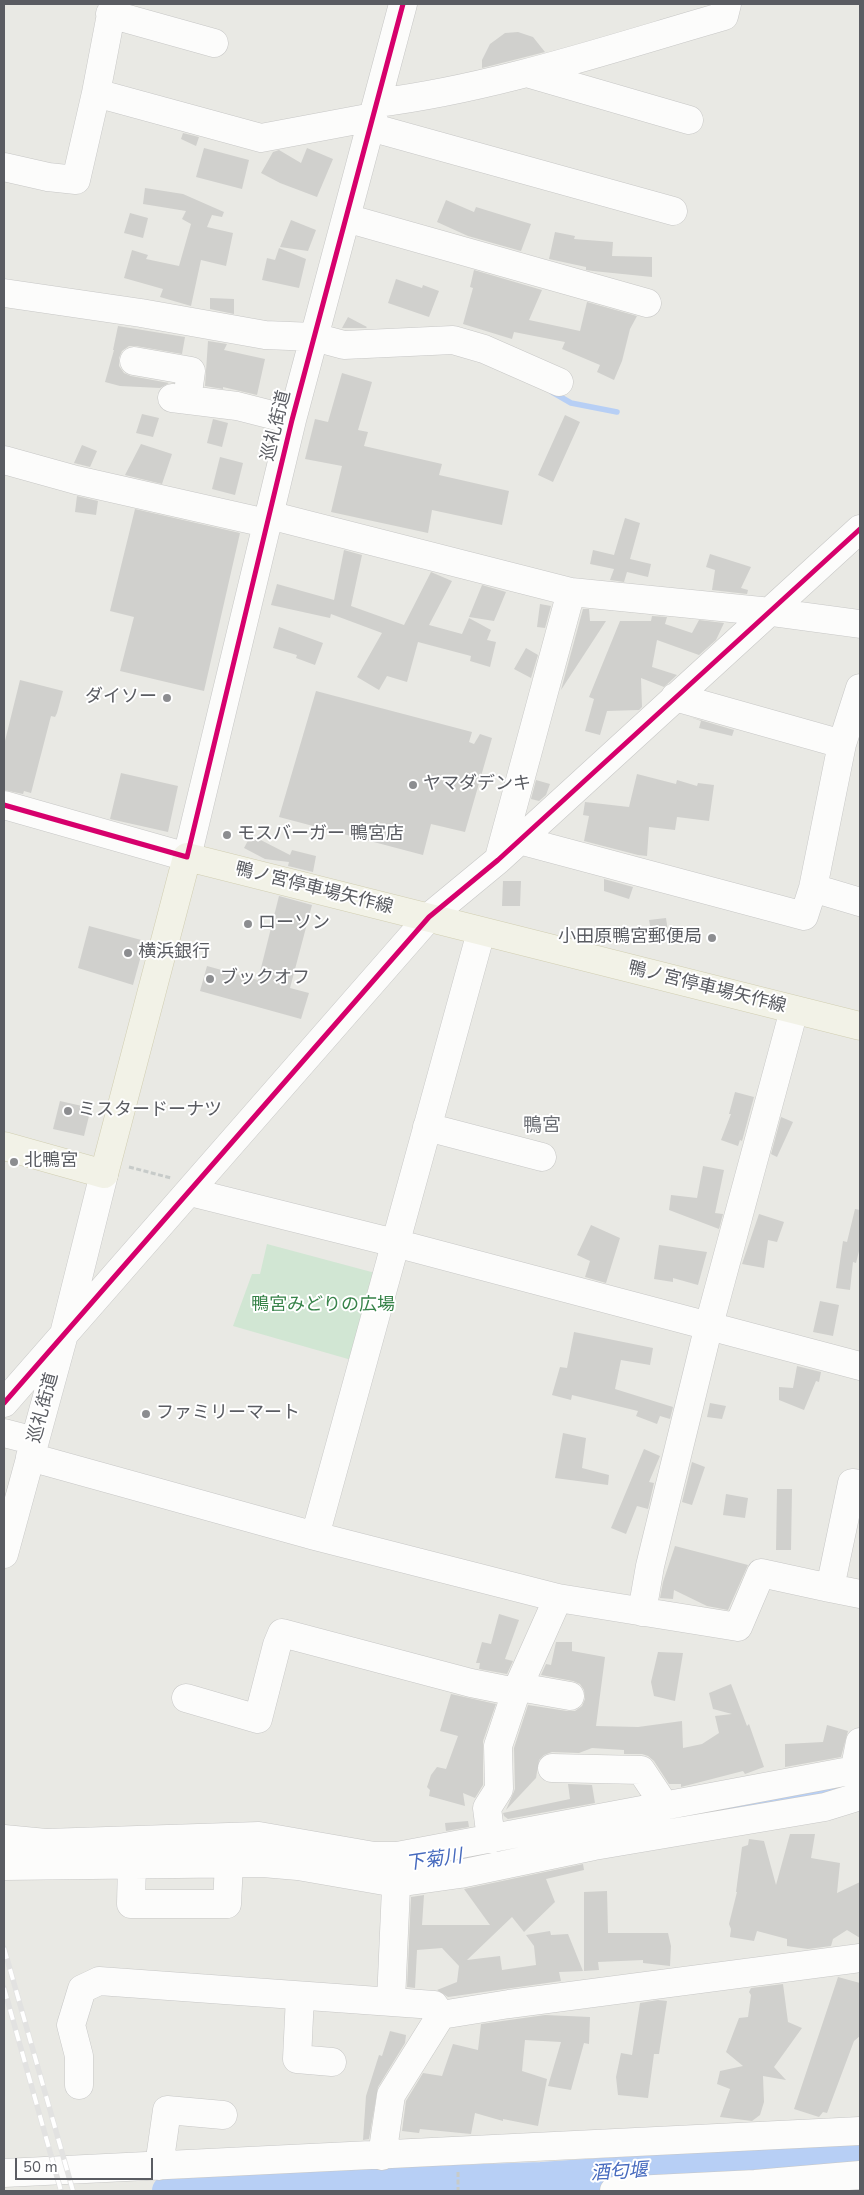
<!DOCTYPE html>
<html>
<head>
<meta charset="utf-8">
<style>
  body { margin:0 }
  #map { position:relative; width:864px; height:2195px; overflow:hidden; background:#e9e9e4; font-family:"Nunito Sans",sans-serif }
  canvas { display:block }
  .frame { position:absolute; inset:0; border:5px solid #5a5c62; pointer-events:none }
  .scale { position:absolute; left:15px; top:2158px; width:138px; height:22px; box-sizing:border-box; border:2px solid #5a5c62; border-top:0; padding-left:6px; font-size:15px; line-height:18px; white-space:nowrap; color:#5a5c62; -webkit-text-stroke:4px #fff; paint-order:stroke }
</style>
</head>
<body>
<div id="map">
<canvas width="864" height="2195"></canvas>
<div class="frame"></div>
<div class="scale">50 m</div>
</div>
<script>
const g = document.querySelector('canvas').getContext('2d');
g.lineJoin = 'round';
function paint(path, color) { g.fillStyle = color; g.fill(path, 'evenodd'); }
function stroke(path, color, width, dash) { g.strokeStyle = color; g.lineWidth = width; g.lineCap = dash ? 'butt' : 'round'; g.setLineDash(dash || []); g.stroke(path); }
function label(font, color, halo, rows, align = 'center') {
  g.font = font + ' "Nunito Sans","Noto Sans JP",sans-serif'; g.lineWidth = 4; g.setLineDash([]); g.textBaseline = 'middle'; g.strokeStyle = halo; g.fillStyle = color; for (const [text, x, y, turn = 0] of rows) {
    g.save(); g.translate(x, y); g.rotate((+turn || 0) * Math.PI / 180); g.textAlign = isNaN(turn) ? turn : align; if (halo) g.strokeText(text, 0, 0); g.fillText(text, 0, 0); g.restore();
  }
}
paint(new Path2D(`
  M267,1244L379,1274L355,1361L233,1326L252,1274H260Z`), '#d1e6d3');
stroke(new Path2D(`
  M552,392L571,403L617,412`), '#b7cff5', 5.5);
stroke(new Path2D(`
  M624,1828L860,1785
  M375,1866L412,1867L563,1839
  M168,2191L541,2178L860,2157`), '#b7cff5', 32);
paint(new Path2D(`
  M518,32L533,37L545,52L482,68V60L490,44L505,33Z
  M183,133L199,137L196,146L181,139Z
  M204,148L249,160L242,189L196,177Z
  M307,148L333,159L317,197L280,183L261,173L273,152L279,150L301,163Z
  M145,188L183,194L224,212L222,217L212,215L207,227L233,233L226,266L201,260L191,306L160,297L163,289L124,278L132,250L148,255L146,259L179,266L191,224L182,219L186,211L143,204Z
  M446,200L474,212L476,207L531,224L521,251L468,236L437,222Z
  M130,213L148,218L143,238L124,233Z
  M291,220L316,230L308,251L280,247Z
  M555,232L575,236L574,239L613,242L612,256L652,257V277L593,271L586,270V267L549,259Z
  M279,248L306,259L299,288L262,280L267,258L275,260Z
  M474,270L542,290L529,320L580,331L587,302L637,316L630,329L622,361L614,380L597,372L600,365L562,349L565,342L514,332L512,339L463,324L473,288L470,287Z
  M396,279L422,288L423,285L439,291L429,317L388,303Z
  M210,298L234,299V314L210,309Z
  M348,317L367,327L366,328H342Z
  M118,326L185,337L182,354L136,346H129L122,351L119,358V366L124,373L131,376L169,383L160,388L120,386L105,382L114,350H113Z
  M208,341L227,344L224,350L265,359L257,395L223,387V389L205,386Z
  M342,373L372,382L358,430L368,432L364,446L442,464L439,475L509,491L502,525L432,510L428,533L331,512L342,466L305,459L315,419L328,422Z
  M142,414L159,418L153,437L136,433Z
  M565,415L580,422L553,482L538,475Z
  M213,419L228,423L222,447L207,443Z
  M141,444L172,454L162,484L125,475Z
  M82,445L97,451L90,467L74,463Z
  M220,457L243,463L235,495L212,489Z
  M77,496L98,501L96,515L75,512Z
  M135,509L240,533L204,691L120,671L134,617L110,611Z
  M625,518L640,523L630,559L651,564L648,577L627,572L624,582L610,580L614,569L590,564L593,550L614,555Z
  M344,550L362,555L351,606L404,625L431,572L452,581L429,625L462,634L469,618L491,630L487,640L496,642L490,667L470,661L471,656L418,642L407,682L387,676L379,690L357,677L382,633L331,614L330,618L271,605L277,584L334,600Z
  M710,554L751,567L741,588L748,590L747,594L712,590L715,570L706,567Z
  M482,585L506,592L494,621L469,617Z
  M540,604L551,606L545,628L537,627Z
  M583,609H589L590,621H606L561,690Z
  M652,616L667,617L665,624L692,633L699,620L724,623L716,640L699,655L657,640L652,667L677,675L664,687L641,678L642,707L639,710L607,711L600,735L585,731L594,699L589,697L620,621H651Z
  M279,627L323,643L315,665L296,658L297,655L273,648Z
  M526,648L538,655L531,678L514,669Z
  M20,680L63,691L57,713L55,717L51,716L31,793L24,791L23,794L4,790V745Z
  M316,691L472,732L469,742L474,744L480,734L492,738L465,832L431,824L423,855L279,817Z
  M690,717L734,730L732,736L699,728L701,721Z
  M121,773L178,786L168,832L110,819Z
  M637,774L676,784L677,780L697,786L698,783L714,785L709,821L677,817L675,830L649,827L647,856L638,855L584,841L589,816L583,815L585,802L629,807Z
  M536,780L550,784L546,795L539,801L531,799Z
  M251,835L290,855L292,850L316,856L313,872L288,866L289,862L265,859L244,848Z
  M604,879L633,887L629,899L604,891Z
  M503,881H521L520,906H502Z
  M279,896L312,905L290,988L309,993L301,1019L200,991L207,966L258,980Z
  M666,918L669,938L653,941L649,920Z
  M89,926L145,941L133,985L78,968Z
  M735,1092L754,1097L742,1141L740,1140L738,1146L721,1140L731,1114H729Z
  M60,1101L91,1108L84,1136L53,1129Z
  M781,1117L793,1122L777,1157L771,1154Z
  M703,1166L724,1170L715,1213L723,1214L719,1229L669,1210L671,1195L697,1198Z
  M855,1209L860,1210V1247L856,1263L853,1262L850,1290L836,1288L843,1241L847,1242Z
  M759,1214L784,1222L777,1242L768,1240L764,1268L742,1264Z
  M591,1225L620,1238L606,1283L585,1277L590,1261L577,1255Z
  M659,1245L707,1252L698,1285L673,1278V1282L654,1279Z
  M820,1301L839,1305L833,1336L813,1332Z
  M574,1332L653,1348L650,1365L621,1360L615,1389L673,1407L670,1419L660,1416L657,1424L636,1416L638,1411L572,1395L571,1400L552,1395L560,1367L567,1368Z
  M797,1366L821,1372L819,1382L816,1381L804,1410L779,1400V1387L793,1388Z
  M710,1403L726,1406L722,1419L707,1417Z
  M563,1433L586,1438L582,1468L609,1475L608,1485L555,1478Z
  M644,1449L660,1456L649,1482L654,1483L648,1509L637,1506L626,1534L611,1528Z
  M692,1462L705,1467L692,1505L682,1502Z
  M777,1489H792L791,1550H776Z
  M726,1494L748,1498L745,1518L723,1515Z
  M675,1546L748,1565L728,1610L707,1606L674,1590L673,1599L660,1598L663,1582Z
  M499,1614L519,1620L505,1659L513,1661L507,1674L479,1669L480,1663H476L482,1642L491,1644Z
  M556,1642H572V1651L605,1657L596,1726L638,1727L682,1721L683,1748L702,1744L719,1733L715,1716L732,1714L713,1709L709,1693L731,1684L747,1726L749,1724L764,1767L745,1774L743,1771L681,1787V1784H669L654,1761L648,1756L642,1754H624V1750L592,1748L579,1753L552,1752L544,1755L539,1760L536,1778L506,1810L515,1789L514,1748L528,1705L567,1711H575L582,1706L585,1699L584,1690L580,1684L573,1681L541,1675L546,1664L551,1665Z
  M658,1652L683,1653L675,1701L654,1696L651,1682Z
  M451,1694L496,1704L483,1741V1785L475,1798L463,1793L465,1806L429,1796L430,1790L427,1787L431,1775L437,1767L446,1769L458,1736L440,1731Z
  M827,1725L848,1731L841,1757L785,1767V1744L823,1742Z
  M568,1784L592,1785L595,1803L508,1819L504,1816L503,1813L570,1799Z
  M468,1821L469,1827L446,1831L445,1823Z
  M790,1834H815L811,1858L840,1863L837,1893L860,1882V1938L847,1930L833,1939L831,1946L808,1949L787,1946V1939L757,1931L754,1941L730,1937L731,1929L729,1924L737,1892H736L742,1847L748,1845L749,1839L764,1841L776,1885Z
  M583,1864L584,1870L546,1879L555,1902L524,1932L512,1917L467,1960L500,1956L502,1970L536,1965L534,1946L526,1935L550,1931L551,1935L568,1934L583,1971L559,1972L561,1981L448,1997L437,1990L457,1982L459,1966L442,1948L417,1950L415,1988L407,1987L411,1897L424,1895L422,1925H490L464,1889Z
  M607,1891L608,1933H668L671,1946L670,1966L643,1963V1960L598,1962L599,1970L584,1971V1892Z
  M838,1977L860,1983V2036L854,2041L827,2113L823,2112L819,2117L794,2109Z
  M783,1984L788,2022L802,2028L774,2067L786,2080L763,2076L764,2102L760,2115L752,2121L720,2117L730,2089L717,2084L720,2071L743,2066L726,2052L739,2018L748,2017L751,1995L749,1992L751,1988Z
  M658,2000L667,2001L659,2054H654L648,2098L618,2095L616,2077L621,2053L632,2055L640,2003Z
  M545,2015L590,2017L589,2044L584,2043L571,2090L548,2086L561,2042L525,2040L522,2071L547,2079L538,2126L503,2119V2121L475,2113L471,2134L420,2129L419,2133L402,2131L406,2101L423,2073L442,2076L453,2044L478,2050L481,2024Z
  M390,2031L406,2035L405,2043L378,2087L369,2139L363,2140L366,2096L379,2055L382,2056Z`), '#d0d0cd');
const minor = new Path2D(`
  M110,14L214,43
  M527,73L689,120
  M96,93L261,138L373,117
  M377,103C495,88 609,49 724,16L727,4
  M370,127L673,211
  M4,167L48,177L76,180L96,93L113,4
  M346,218L647,303
  M4,293L141,313L265,335L314,337L344,345L453,340L484,349L559,382
  M134,361L191,371L187,400
  M172,398L237,406L292,420
  M4,460L76,480L266,523
  M269,515L571,592L771,612L860,624
  M675,697L842,744
  M4,805L187,857L292,420L403,4
  M519,840L804,916L813,888L842,744L860,688
  M499,858L571,592
  M813,888L860,902
  M427,1127L542,1157
  M190,1192L395,1243L860,1366
  M4,1403L429,917L498,860L860,529
  M4,1433L35,1441
  M30,1457L315,1536L558,1598L738,1627L761,1573L830,1588L852,1483L860,1484
  M315,1536L481,932
  M4,1554L63,1338L104,1174
  M830,1588L860,1594
  M642,1612L650,1566L709,1325L794,1010
  M519,1687L570,1696
  M186,1698L258,1719L277,1645L282,1633L471,1683L516,1692
  M552,1768L641,1770L665,1806
  M854,1772L860,1742
  M4,1839L46,1843L259,1836L374,1856H397L860,1769
  M491,1839L487,1808L499,1789L498,1746L516,1692L558,1598
  M132,1864L131,1904H227L229,1862
  M4,1866L263,1863L298,1866L396,1883L460,1874L594,1846L825,1807L860,1796
  M300,1996L297,2059L332,2062
  M391,2001L397,1865
  M79,2085V2056L71,2025L82,1989L99,1981L434,2005L441,2015L509,2004L860,1958
  M382,2156L391,2095L441,2015
  M159,2166L167,2110L223,2115
  M4,2173L860,2131
  M614,2191L755,2184L860,2175`);
const major = new Path2D(`
  M4,1146L104,1174L187,857L860,1026`);
stroke(minor, '#c7c7c6', 29);
stroke(major, '#d1ceb2', 29);
stroke(new Path2D(`
  M129,1167L171,1178
  M458,2172V2191`), '#c7cbc9', 3, [5, 2.5]);
stroke(minor, '#fcfcfb', 28);
stroke(major, '#f2f2e7', 28);
const rail = new Path2D(`
  M4,1948L73,2191
  M4,1988L61,2191`);
stroke(rail, '#e2e2e1', 5.5);
stroke(rail, '#fff', 4, [11]);
stroke(new Path2D(`
  M4,805L187,857L292,420L403,4
  M4,1403L429,917L498,860L860,529`), '#d6006c', 5);
for (const [x, y, r, color] of [
  [167,698,5,"#8c8d90"],
  [413,785,5,"#8c8d90"],
  [227,835,5,"#8c8d90"],
  [248,924,5,"#8c8d90"],
  [712,938,5,"#8c8d90"],
  [128,953,5,"#8c8d90"],
  [210,979,5,"#8c8d90"],
  [68,1111,5,"#8c8d90"],
  [14,1162,5,"#8c8d90"],
  [146,1414,5,"#8c8d90"]
]) { const dot = new Path2D(); dot.arc(x, y, r, 0, 2 * Math.PI); g.fillStyle = color; g.fill(dot); stroke(dot, '#fff', 2); }
label('18px', '#5a5c62', '#fff', [
  ["巡礼街道",277,426,-76],
  ["鴨ノ宮停車場矢作線",314,889,14],
  ["鴨ノ宮停車場矢作線",707,988,14],
  ["巡礼街道",44,1408,-75]
]);
label('18px', '#5a5c62', '#fff', [
  ["ダイソー",157,698,"right"],
  ["ヤマダデンキ",423,785],
  ["モスバーガー 鴨宮店",237,835],
  ["ローソン",258,924],
  ["小田原鴨宮郵便局",702,938,"right"],
  ["横浜銀行",138,953],
  ["ブックオフ",220,979],
  ["ミスタードーナツ",78,1111],
  ["北鴨宮",24,1162],
  ["ファミリーマート",156,1414]
], 'left');
label('18px', '#378349', '#fff', [
  ["鴨宮みどりの広場",323,1306]
]);
label('19px', '#6b6e74', '#fff', [
  ["鴨宮",542,1126]
]);
label('italic 19px', '#466abe', '#fff', [
  ["下菊川",434,1861,-8],
  ["酒匂堰",619,2173,-4]
]);
</script>
</body>
</html>
